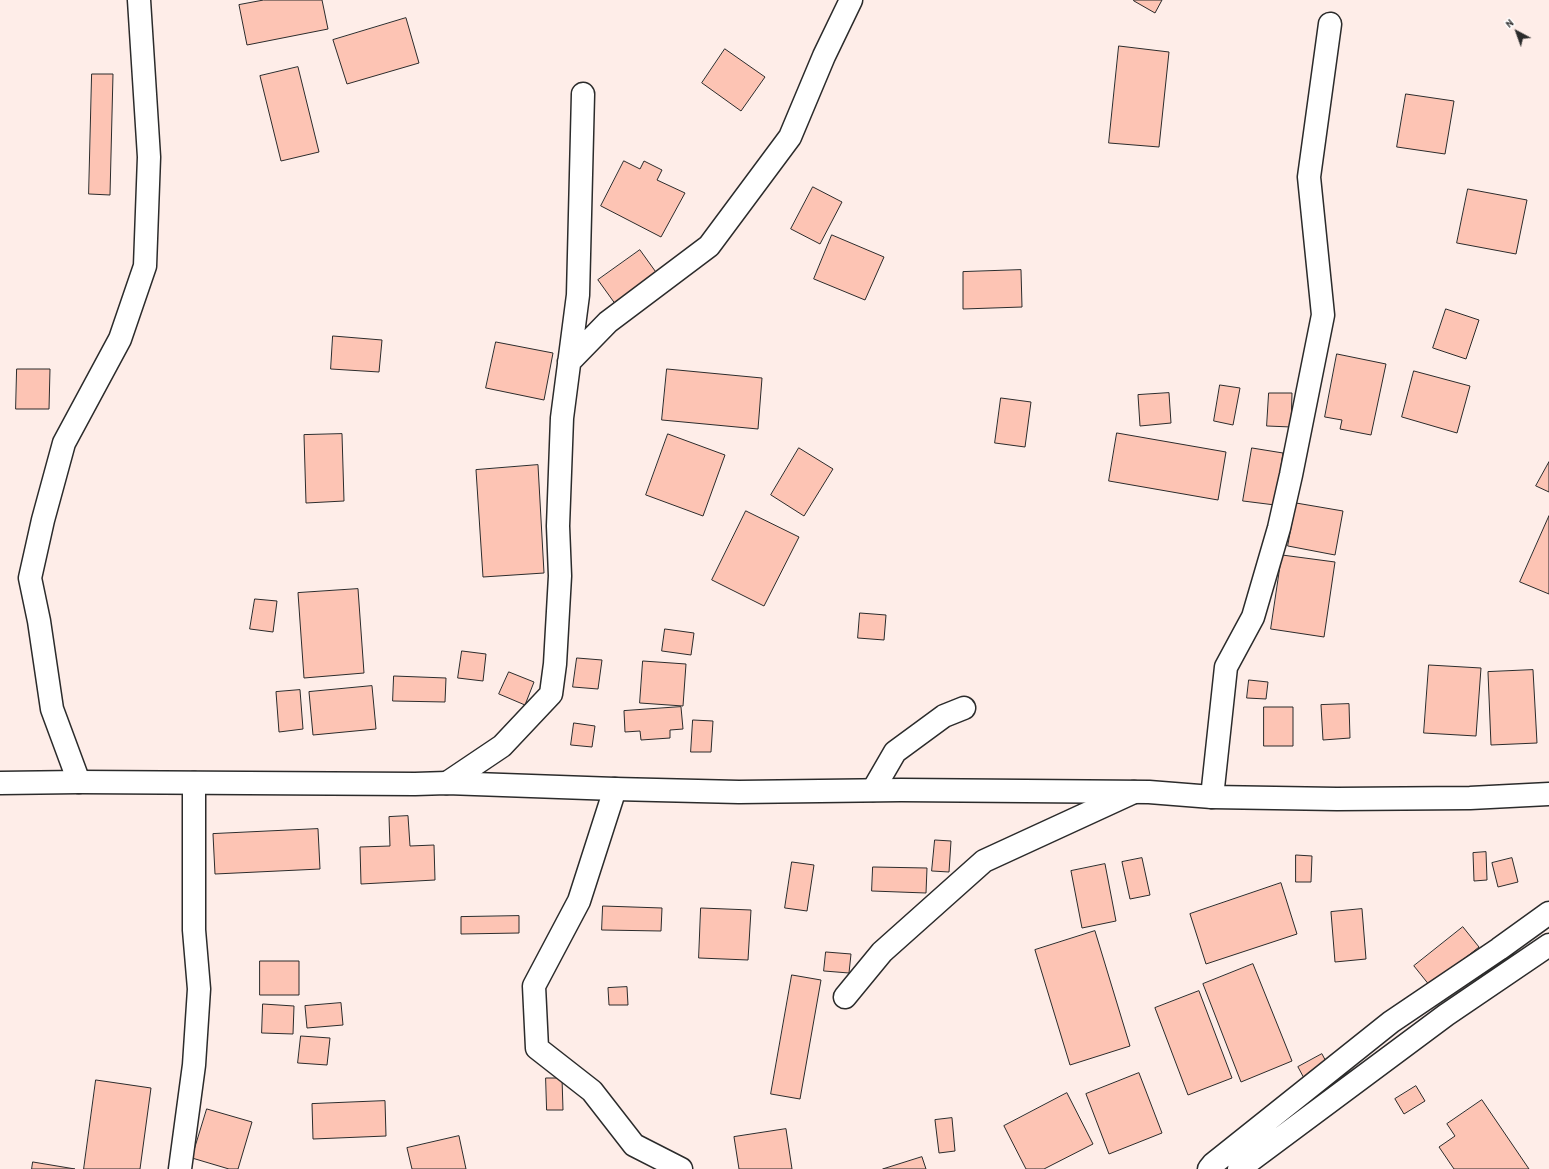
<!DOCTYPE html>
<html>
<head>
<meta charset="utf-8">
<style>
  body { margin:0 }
  #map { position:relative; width:1549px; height:1169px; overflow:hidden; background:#feede8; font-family:"Patrick Hand",sans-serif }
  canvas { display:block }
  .north { position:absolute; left:1497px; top:12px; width:40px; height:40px; -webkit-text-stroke:3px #fff; paint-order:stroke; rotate:319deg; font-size:11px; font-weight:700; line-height:16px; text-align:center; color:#2b2b2b }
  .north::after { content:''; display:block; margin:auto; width:14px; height:18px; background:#2b2b2b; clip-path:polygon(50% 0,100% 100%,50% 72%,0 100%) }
</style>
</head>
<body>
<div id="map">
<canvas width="1549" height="1169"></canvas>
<div class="north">N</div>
</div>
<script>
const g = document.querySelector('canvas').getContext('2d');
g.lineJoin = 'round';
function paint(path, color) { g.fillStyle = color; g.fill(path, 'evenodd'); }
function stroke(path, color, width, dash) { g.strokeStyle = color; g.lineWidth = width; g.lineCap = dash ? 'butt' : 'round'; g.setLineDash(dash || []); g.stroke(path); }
const building = new Path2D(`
  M264,0H322L328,29L247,45L239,5Z
  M1134,0H1162L1155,13L1134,1Z
  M406,18L419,63L347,84L333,40Z
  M1119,46L1169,52L1159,147L1109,143Z
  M725,49L765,77L741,111L702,83Z
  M298,67L319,152L281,161L260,76Z
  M92,74H113L110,195L89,194Z
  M1406,94L1454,101L1445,154L1397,147Z
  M624,161L640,169L644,161L662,170L657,180L685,193L661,237L601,206Z
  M813,187L842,202L820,244L791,229Z
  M1468,189L1527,200L1516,254L1457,243Z
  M832,235L884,257L865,300L814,279Z
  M640,250L658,275L616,305L598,280Z
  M1021,270L1022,307L963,309V272Z
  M1446,309L1479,320L1466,359L1433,348Z
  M333,336L382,340L379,372L331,369Z
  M496,342L553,353L544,400L486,388Z
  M1337,354L1386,364L1371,435L1340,429L1342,420L1325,417Z
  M17,369H50L49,409H16Z
  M667,369L762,378L758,429L662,420Z
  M1414,371L1470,386L1457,433L1402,417Z
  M1220,385L1240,388L1233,425L1214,421Z
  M1169,393L1171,423L1140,426L1138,395Z
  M1269,393H1292L1291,427L1267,426Z
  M1001,398L1031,402L1025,447L995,443Z
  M1117,433L1226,452L1218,500L1109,481Z
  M342,434L344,501L306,503L304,435Z
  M668,434L725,455L703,516L646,495Z
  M799,448L833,469L804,516L771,495Z
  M1252,448L1283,453L1275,505L1243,501Z
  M1549,462V492L1536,486Z
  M538,465L544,573L483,577L476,470Z
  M1296,503L1343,511L1335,555L1288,546Z
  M746,511L799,537L764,606L712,580Z
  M1549,516V594L1520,582Z
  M1282,555L1335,562L1324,637L1271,629Z
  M358,589L364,673L304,678L298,593Z
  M255,599L277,601L273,632L250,629Z
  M860,613L886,615L884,640L858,638Z
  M665,629L694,633L691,655L662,651Z
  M462,651L486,654L483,681L458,678Z
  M577,658L602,660L598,689L573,687Z
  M643,661L686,664L683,706L640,703Z
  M1429,665L1481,668L1476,736L1424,733Z
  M1533,670L1537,743L1491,745L1488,672Z
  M509,672L534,682L525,705L499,694Z
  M394,676L446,678L445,702L393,701Z
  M1249,680L1268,682L1266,699L1247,698Z
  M372,686L376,729L313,735L309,692Z
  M300,690L303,729L279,732L276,692Z
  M1349,704L1350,738L1323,740L1321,705Z
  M681,707L683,729L670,730V738L641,740L640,731L625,732L624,711Z
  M1264,707H1293V746H1264Z
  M693,720L713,721L711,752H691Z
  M574,723L595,726L592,747L571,745Z
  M408,816L410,846L434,845L435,880L361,884L360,847L390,846L389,817Z
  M318,829L320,869L215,874L213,834Z
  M935,840L951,841L949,872L932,871Z
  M1486,852L1487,880L1474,881L1473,853Z
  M1296,855L1312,856L1311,882H1296Z
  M1142,858L1150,895L1130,899L1122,862Z
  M1512,858L1518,882L1498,887L1492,863Z
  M792,862L814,865L807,911L785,908Z
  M1105,864L1116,921L1082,928L1071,871Z
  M873,867L927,868L926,893L872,891Z
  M1281,883L1297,934L1206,964L1190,914Z
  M603,906L662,908L661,931L602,930Z
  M701,908L751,910L748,960L699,958Z
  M1362,909L1366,959L1335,962L1331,912Z
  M519,916V933L461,934V917Z
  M1463,927L1479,947L1430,986L1414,966Z
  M1095,931L1130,1046L1070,1065L1035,950Z
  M826,952L851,954L849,973L824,971Z
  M260,961H299V995H260Z
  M1253,964L1292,1061L1241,1082L1203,984Z
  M792,975L821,980L800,1099L771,1094Z
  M627,987L628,1005H609L608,988Z
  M1199,991L1232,1078L1188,1095L1155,1008Z
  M341,1003L343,1025L307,1028L305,1006Z
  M263,1004L294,1006L293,1034L262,1033Z
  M301,1036L330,1038L327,1065L298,1063Z
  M1322,1054L1329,1067L1305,1080L1298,1067Z
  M1139,1073L1162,1133L1109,1154L1086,1094Z
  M546,1078H562L563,1110H547Z
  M96,1080L151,1088L140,1169H84Z
  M1416,1086L1425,1101L1404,1114L1395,1099Z
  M1067,1093L1093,1144L1044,1169H1026L1004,1126Z
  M1482,1100L1529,1169H1454L1439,1147L1455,1136L1447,1124Z
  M385,1101L386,1136L313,1139L312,1104Z
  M207,1109L252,1122L238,1169H229L192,1158Z
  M952,1118L955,1151L939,1153L935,1120Z
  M786,1129L792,1169H739L734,1137Z
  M459,1136L466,1169H412L407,1148Z
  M922,1157L926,1169H883Z
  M33,1162L75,1169H32Z`);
paint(building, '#fdc4b4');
stroke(building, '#2b2b2b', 1);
const minor = new Path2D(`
  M569,362L608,322L709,246L790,137L824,56L851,0
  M79,782L52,709L39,621L30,578L43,520L64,443L120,339L145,266L149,157L139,0
  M447,783L502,746L551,694L555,664L560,576L558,526L562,418L578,295L583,94
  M615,789L579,901L534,986L537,1048L592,1091L634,1145L681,1169
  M873,790L895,752L944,716L964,708
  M1212,797L1226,667L1253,617L1279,528L1291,475L1323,315L1309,177L1330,24
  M845,997L882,952L984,861L1134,792
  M180,1169L194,1065L199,989L194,930V783
  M1209,1169L1213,1164L1391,1022L1499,949L1549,913
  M1239,1169L1446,1015L1549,945`);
const major = new Path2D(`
  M0,783L79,782L415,784L447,783L615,789L739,792L901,790L1149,792L1212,797L1337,799L1470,798L1549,794`);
stroke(minor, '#2b2b2b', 25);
stroke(major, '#2b2b2b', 25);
stroke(minor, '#fff', 22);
stroke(major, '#fff', 22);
</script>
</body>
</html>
